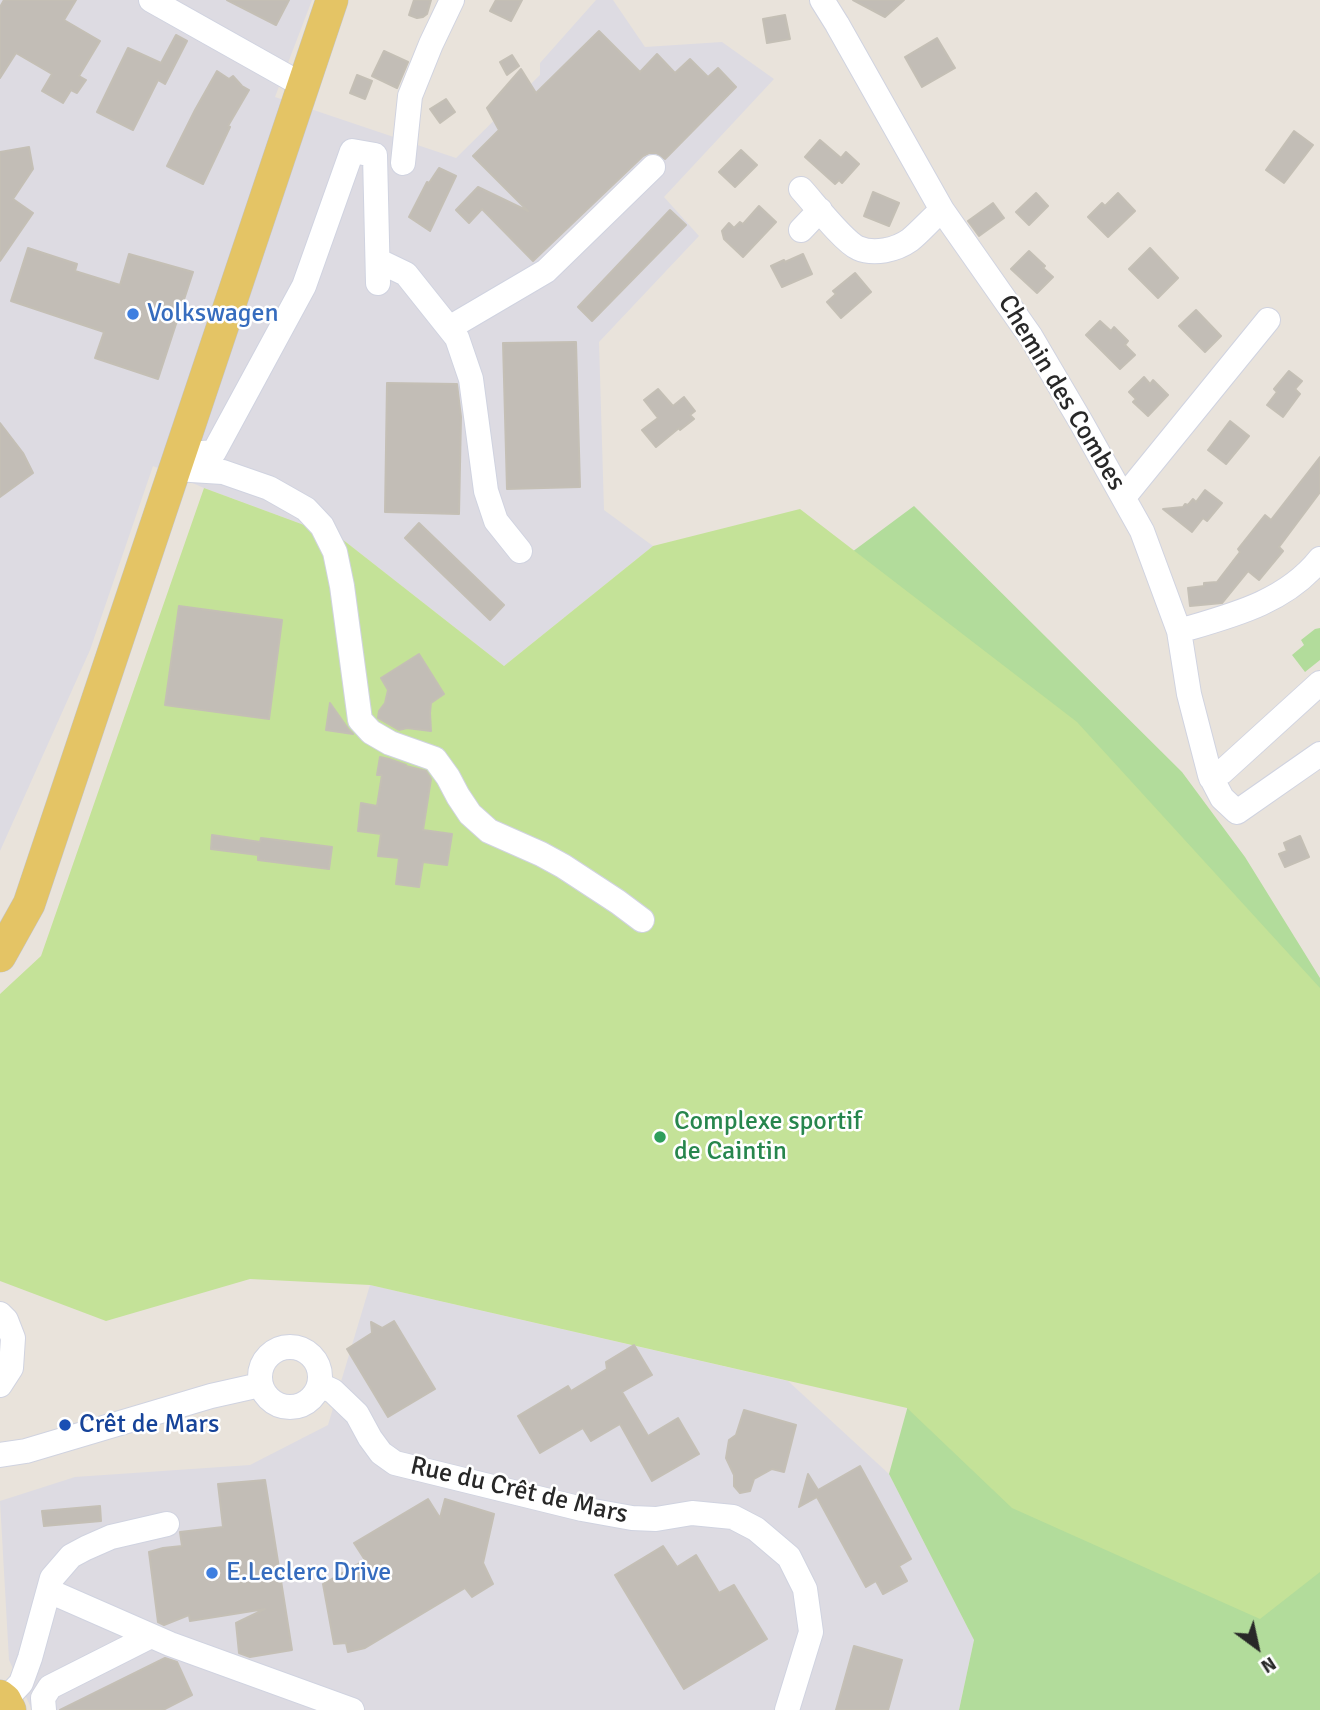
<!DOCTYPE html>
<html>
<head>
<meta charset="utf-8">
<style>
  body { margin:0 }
  #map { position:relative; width:1320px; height:1710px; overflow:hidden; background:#e9e3db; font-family:Signika,sans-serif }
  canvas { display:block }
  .north { position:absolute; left:1222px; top:1612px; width:70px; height:70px; -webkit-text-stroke:5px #fff; paint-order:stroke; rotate:147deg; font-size:19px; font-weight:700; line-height:28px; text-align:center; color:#282828 }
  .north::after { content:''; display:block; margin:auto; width:24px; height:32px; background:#282828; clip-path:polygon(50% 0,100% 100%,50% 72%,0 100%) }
</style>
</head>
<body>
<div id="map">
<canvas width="1320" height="1710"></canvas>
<div class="north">N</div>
</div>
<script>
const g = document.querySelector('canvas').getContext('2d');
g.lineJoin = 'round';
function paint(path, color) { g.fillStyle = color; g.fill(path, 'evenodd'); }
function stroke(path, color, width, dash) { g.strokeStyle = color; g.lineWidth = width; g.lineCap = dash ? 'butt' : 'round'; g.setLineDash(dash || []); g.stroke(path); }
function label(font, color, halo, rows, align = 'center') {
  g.font = font + ' Signika,sans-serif'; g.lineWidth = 5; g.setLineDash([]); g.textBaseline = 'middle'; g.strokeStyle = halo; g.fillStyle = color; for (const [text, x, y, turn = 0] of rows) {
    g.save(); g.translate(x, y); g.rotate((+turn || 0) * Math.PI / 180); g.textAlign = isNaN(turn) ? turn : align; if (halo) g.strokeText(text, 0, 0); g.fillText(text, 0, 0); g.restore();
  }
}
paint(new Path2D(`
  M0,0H312L275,97L456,158L540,75V63L596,0H613L645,47L722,42L774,79L664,197L699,236L599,342L604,510L653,546L504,666L342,539L204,488L153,466L90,650L0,851Z
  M370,1285L788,1381L889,1474L974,1640L959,1710H32L9,1660L0,1501L75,1477L250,1465L328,1425Z`), '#dddbe2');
paint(new Path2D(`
  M914,506L1182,772L1245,857L1320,978V1710H959L974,1640L889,1474L998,1081L825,572Z
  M1320,628V660L1305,672L1292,655L1304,645L1301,640L1315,629Z`), '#b2dc9b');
paint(new Path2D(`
  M204,488L342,539L504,666L653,546L800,509L1077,722L1320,988V1572L1260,1619L1012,1508L907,1408L370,1285L250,1279L106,1321L0,1281V994L41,956Z`), '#c4e298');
const building = new Path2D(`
  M4,0H76L64,20L100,41L79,76L86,80L77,93L71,90L63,103L42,91L52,74L16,53L0,78V7Z
  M227,0H289L276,25Z
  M414,0H431L427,14L423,17L417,18L409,15Z
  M496,0H522L511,21L490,11Z
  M853,0H904L885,17Z
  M785,15L790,39L767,43L763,19Z
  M599,31L640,72L657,54L675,73L690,59L708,77L718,68L736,87L665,159L656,153H649L643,156L533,261L482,209L469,223L456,210L478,187L528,211L473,156L499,130L487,108L521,69L536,93Z
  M176,35L187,41L165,84L158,80L133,130L97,112L128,48L161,63Z
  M937,38L955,68L922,87L905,57Z
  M384,51L408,62L397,88L372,76Z
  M512,55L519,66L507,75L500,62Z
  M217,71L229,79L233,76L242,86L249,90L228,126L230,127L203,184L167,166L195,110Z
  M357,75L372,81L365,99L350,93Z
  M446,99L455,112L440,123L430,109Z
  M1294,131L1313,145L1284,183L1266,170Z
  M820,140L841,158L846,152L859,164L842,183L839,180L835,184L805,157Z
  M29,147L33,169L13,199L33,213L0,261V152Z
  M741,150L757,165L735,187L719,172Z
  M439,168L456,176L430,231L409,217L427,182L429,183Z
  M873,192L899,203L889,226L864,216Z
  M1036,193L1048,206L1029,225L1016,212Z
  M1118,193L1135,211L1108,237L1088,217L1102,203L1105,206Z
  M993,203L1004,218L979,236L968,221Z
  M759,206L776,222L743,257L724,239L722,231L729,223L734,228L740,222L743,224Z
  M670,210L686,225L592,321L578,307Z
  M28,248L77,264L75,271L120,285L129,254L193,272L158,379L95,358L104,332L11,301Z
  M1150,248L1178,278L1158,298L1129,269Z
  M1029,251L1045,266L1043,268L1053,277L1037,293L1011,269Z
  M803,254L812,274L782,287L771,266L784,260L785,262Z
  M855,273L871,292L841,318L827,302L836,294L833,291Z
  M1196,310L1221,336L1205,352L1179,326Z
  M1100,321L1111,331L1114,327L1128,341L1125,345L1135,355L1120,369L1086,335Z
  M576,342L580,487L507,489L503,343Z
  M1289,371L1302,381L1295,389L1300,394L1283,417L1267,405L1277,392L1274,389Z
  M1144,377L1150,384L1153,380L1168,395L1148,416L1133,402L1136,399L1129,392Z
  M387,383L457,384L461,417L459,514L385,512Z
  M658,389L673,406L684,397L695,411L690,415L694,419L680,430L679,428L656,447L642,430L658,418L644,400Z
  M1230,421L1249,436L1226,464L1208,450Z
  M0,423L23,453L33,473L0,497Z
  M1320,457V492L1279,547L1283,551L1259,580L1248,571L1222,603L1190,606L1188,588L1204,586V583L1217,582L1240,552L1238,549L1265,515L1271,520Z
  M1205,490L1222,503L1207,521L1203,518L1192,532L1163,509L1183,507L1185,504L1188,505L1193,499L1196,502Z
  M419,523L504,605L490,620L405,538Z
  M179,606L282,620L269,719L165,705Z
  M419,654L444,694L431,703L430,713L431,731L407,728L399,730L378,718L379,711L385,703L388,690L381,678Z
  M330,703L349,730L353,734L326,730Z
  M380,757L389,759L406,765V766L426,771L431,779L423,830L452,834L447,865L423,862L419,887L396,884L399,858L378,856L381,834L358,831L361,803L377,806L382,775H377Z
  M212,835L260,842L261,838L332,847L329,869L258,860V855L211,849Z
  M1300,836L1309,857L1285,867L1279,854L1287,851L1284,843Z
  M394,1321L435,1389L388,1417L347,1349L372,1333L371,1322L382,1328Z
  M634,1345L652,1375L622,1392L648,1436L678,1418L699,1454L652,1481L620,1424L591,1441L583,1428L540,1453L518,1416L568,1386L571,1391L607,1369L606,1362Z
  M744,1410L796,1425L784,1472L772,1469L754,1479L750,1491L740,1493L734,1486V1475L726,1458L729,1440L736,1435Z
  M860,1466L911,1559L899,1566L907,1581L883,1594L876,1581L866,1587L817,1497L799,1507L808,1474L818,1490Z
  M265,1480L292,1650L250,1657L239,1653L236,1623L265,1609L190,1621L189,1615L164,1625L158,1622L149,1552L163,1548L182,1546L180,1532L223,1527L218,1484Z
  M428,1499L440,1518L445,1499L494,1514L483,1563L493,1584L472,1597L465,1588L365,1648L348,1652L346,1643L334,1644L323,1584L365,1560L354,1543Z
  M100,1506L101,1521L44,1526L42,1511Z
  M663,1546L677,1567L696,1555L719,1593L734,1585L767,1639L684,1689L615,1575Z
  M854,1646L902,1660L888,1710H836Z
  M165,1658L177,1662L192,1695L163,1710H60Z`);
paint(building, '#c2bdb6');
stroke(building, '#c4bfb5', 2);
const minor = new Path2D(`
  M151,0L304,86
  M822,0L837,24L942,210L1031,337L1081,422L1142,531L1179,631L1189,694L1210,775L1222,798L1237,812L1320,754
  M403,163L410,96L431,44L452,0
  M801,189C813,202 843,241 858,248C874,255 896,250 910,240C921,231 931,219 942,210
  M801,230L820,210
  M379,261L406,274L457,338L471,379L486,491L496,521L520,551
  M449,328L546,271L653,167
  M179,455L214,452L304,286L352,151L375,155L378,283
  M175,469L223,472L269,488L306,509L322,526L335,552L342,586L360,720L371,732L390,743L435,759L448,777L458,796L470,814L489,831L541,854L563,866L618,902L642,920
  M1124,497L1268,320
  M1179,631C1230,616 1285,603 1320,559
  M1211,778L1222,772L1320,683
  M0,1314L6,1320L13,1338L11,1368L0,1385
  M260 1377a30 30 0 1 1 60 0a30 30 0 1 1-60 0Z
  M320,1385L333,1391L357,1414L370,1438L381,1453L395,1463L582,1509L632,1518L656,1519L692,1513L733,1517L756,1529L789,1557L805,1589L811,1632L787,1710
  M0,1455L26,1451L211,1396L260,1385
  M49,1591L170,1644L352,1710
  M5,1700L21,1683L30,1658L52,1578L71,1556L86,1548L111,1537L167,1524
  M44,1710L43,1698L50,1687L151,1636`);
const major = new Path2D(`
  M0,956L29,904L332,0
  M0,1696L5,1700L10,1710`);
stroke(minor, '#d0d3e0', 26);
stroke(major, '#c3c3c3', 33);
stroke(minor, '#fff', 24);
stroke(major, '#e4c465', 32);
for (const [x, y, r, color] of [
  [133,314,7,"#3f7fe0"],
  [660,1137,7,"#2e9e5b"],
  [65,1425,7,"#1a4fb4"],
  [212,1573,7,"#3f7fe0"]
]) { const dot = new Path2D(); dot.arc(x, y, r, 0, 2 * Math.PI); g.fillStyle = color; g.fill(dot); stroke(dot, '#fff', 2.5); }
label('26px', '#366cbe', '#fff', [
  ["Volkswagen",147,314],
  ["E.Leclerc Drive",226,1573]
], 'left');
label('26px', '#282828', '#fff', [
  ["Chemin des Combes",1061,393,59],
  ["Rue du Crêt de Mars",519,1491,13]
]);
label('26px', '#27864d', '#fff', [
  ["Complexe sportif",674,1122],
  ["de Caintin",674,1152]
], 'left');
label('26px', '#164399', '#fff', [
  ["Crêt de Mars",79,1425]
], 'left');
</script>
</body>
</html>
